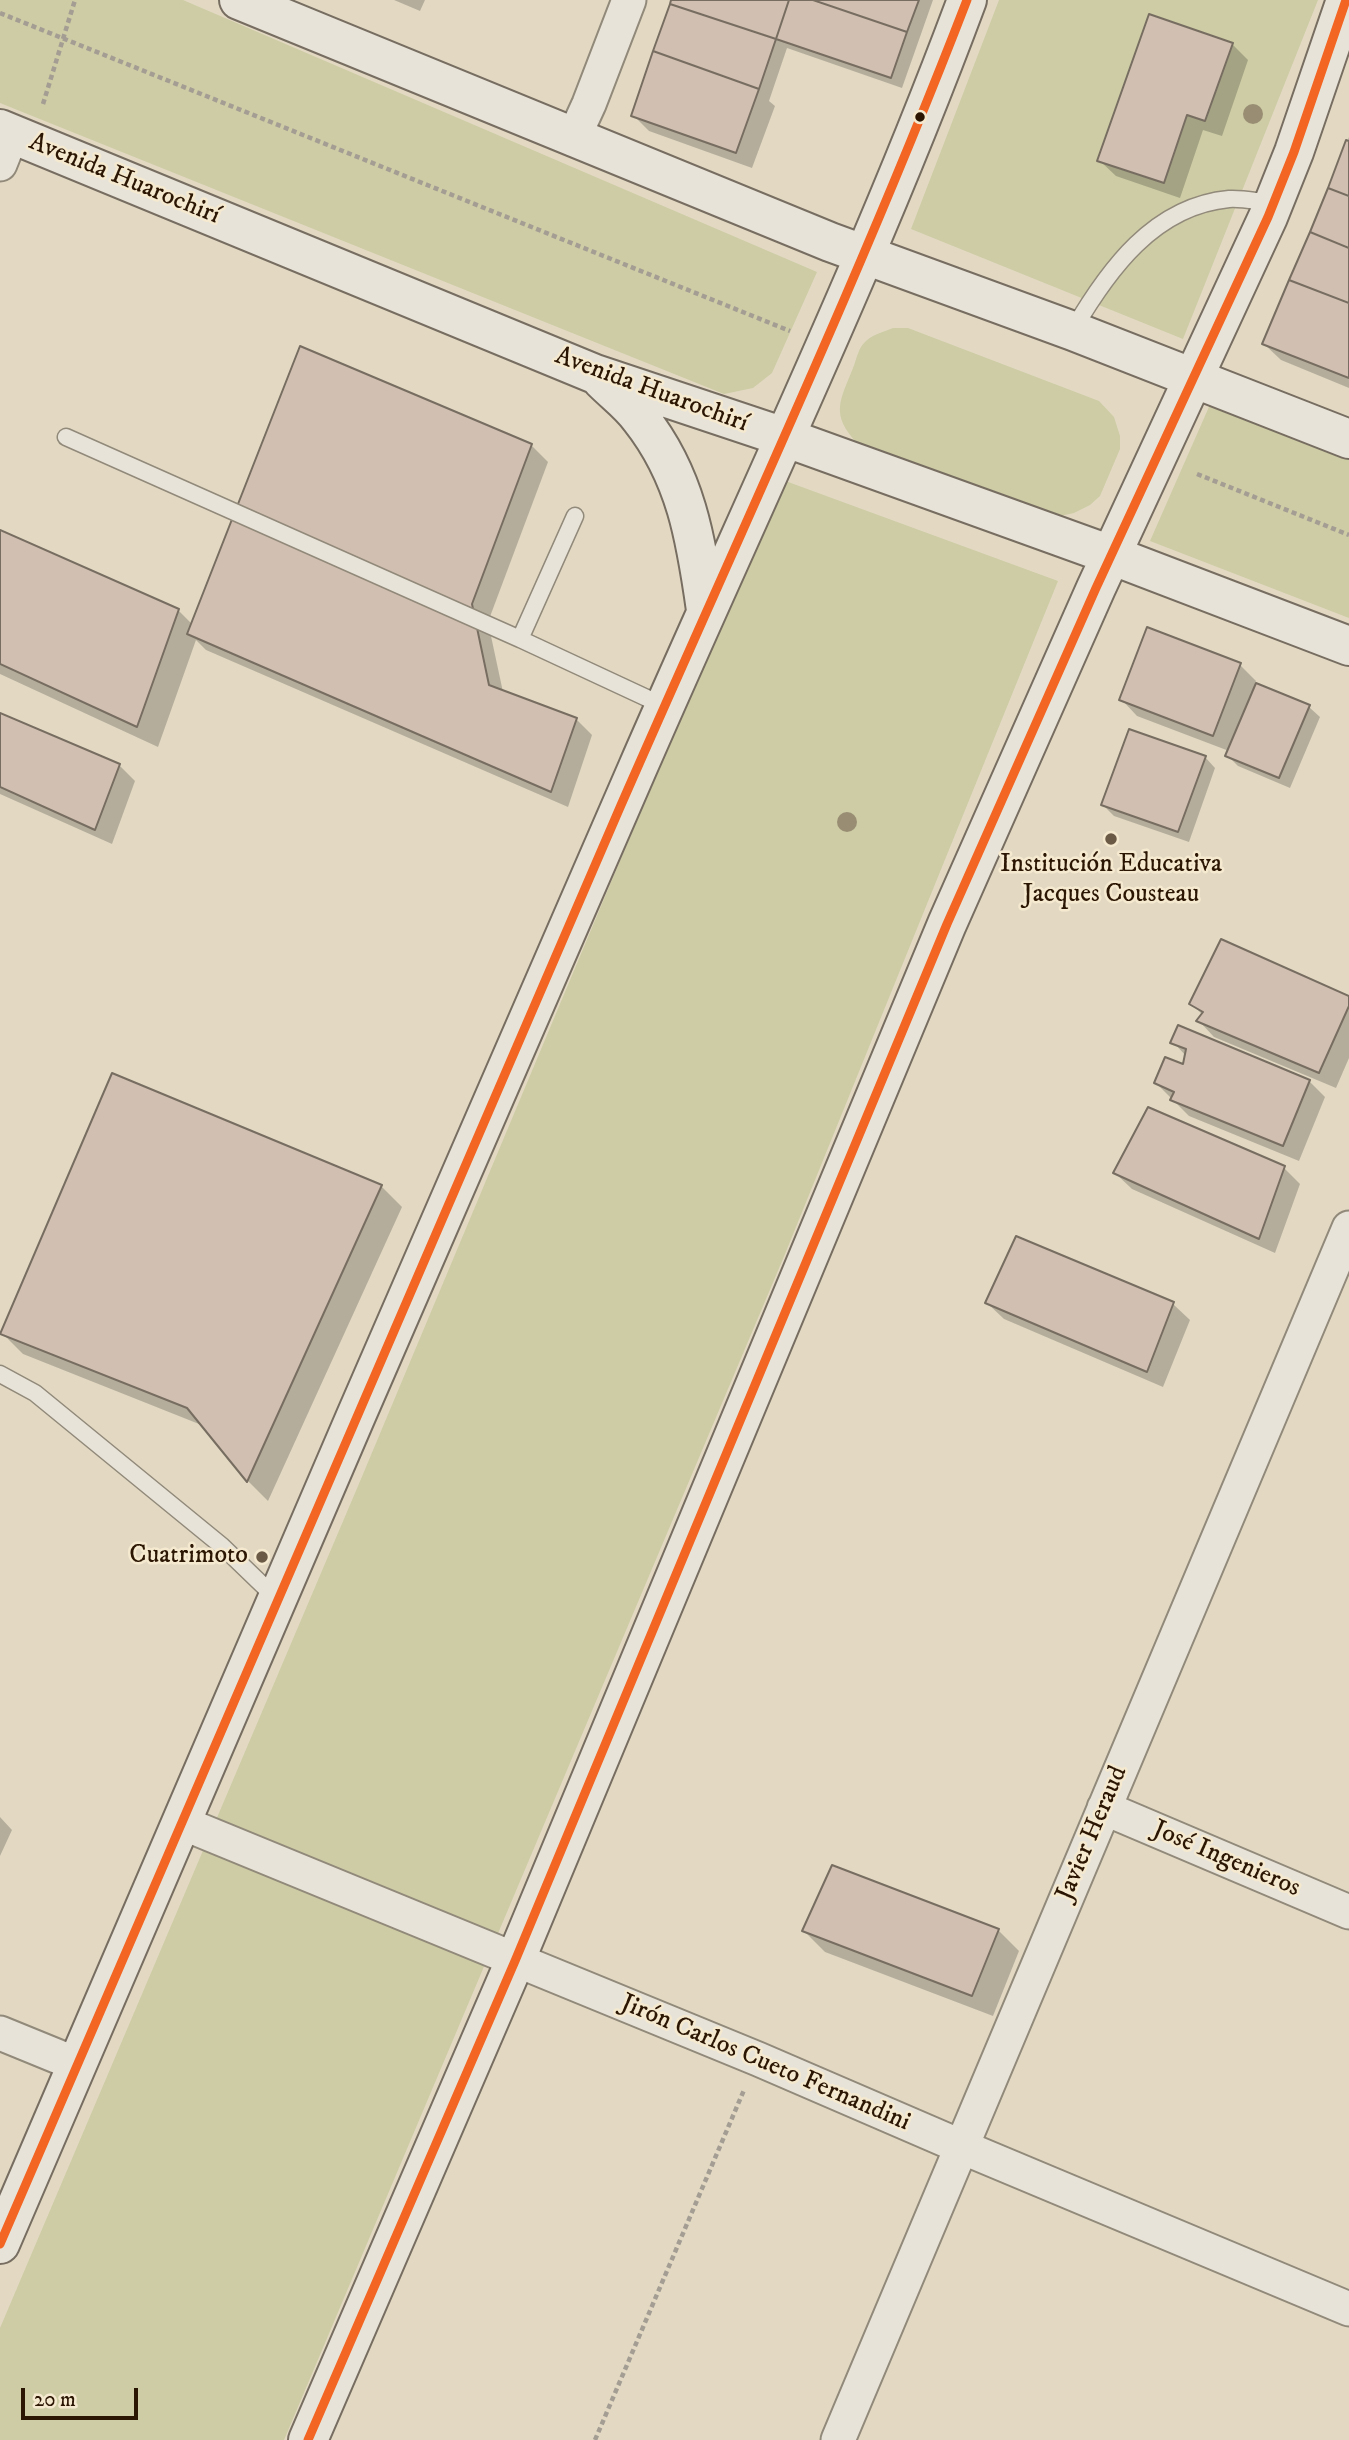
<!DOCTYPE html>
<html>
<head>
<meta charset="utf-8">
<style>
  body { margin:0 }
  #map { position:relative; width:1349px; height:2440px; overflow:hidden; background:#e3d9c3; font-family:"IM FELL DW Pica",serif }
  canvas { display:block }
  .scale { position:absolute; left:21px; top:2388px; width:117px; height:32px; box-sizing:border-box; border:4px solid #2b1503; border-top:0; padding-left:9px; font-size:21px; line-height:24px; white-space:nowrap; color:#2b1503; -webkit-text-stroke:5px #f5ead0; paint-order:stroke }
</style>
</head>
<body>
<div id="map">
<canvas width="1349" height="2440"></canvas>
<div class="scale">20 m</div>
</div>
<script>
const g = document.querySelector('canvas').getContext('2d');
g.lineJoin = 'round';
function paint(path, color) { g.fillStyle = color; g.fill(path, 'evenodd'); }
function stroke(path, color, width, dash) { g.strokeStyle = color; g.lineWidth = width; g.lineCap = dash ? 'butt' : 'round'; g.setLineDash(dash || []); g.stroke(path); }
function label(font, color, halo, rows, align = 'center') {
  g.font = font + ' "IM FELL DW Pica",serif'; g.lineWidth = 5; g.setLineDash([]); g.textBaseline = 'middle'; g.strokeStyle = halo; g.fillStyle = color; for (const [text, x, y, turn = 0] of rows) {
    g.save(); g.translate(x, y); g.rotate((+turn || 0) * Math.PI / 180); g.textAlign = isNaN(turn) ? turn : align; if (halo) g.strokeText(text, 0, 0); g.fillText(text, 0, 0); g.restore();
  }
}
paint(new Path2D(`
  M0,0H183L817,272L772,373L753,388L724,394L0,103Z
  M999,0H1318L1183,339L911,229Z
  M893,328H908L1099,401L1114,417L1120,436V449L1100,496L1090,505L1074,513L1060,516L857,443C830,414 840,401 853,368C856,361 858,349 864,343C871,335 883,332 893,328Z
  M1212,400L1349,453V618L1150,541Z
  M780,479L1058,581L785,1254L284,2440H0V2328L358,1486Z`), '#cdcca5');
paint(new Path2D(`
  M394,0H425L420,11Z
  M673,0H933L902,88L787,48L769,101L775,106L752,168L649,131L633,115Z
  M1232,44L1248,60L1222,136L1203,130L1180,198L1116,176L1099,160Z
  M1349,137V388L1281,360L1264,344Z
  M531,445L548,462L488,622L503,692L576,719L592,735L568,807L206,650L196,640L158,747L0,674V532L178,610L193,625Z
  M1240,665L1256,681L1255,684L1309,707L1320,717L1290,788L1238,766L1227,755L1229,751L1137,716L1121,699Z
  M0,715L119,765L135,781L112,844L0,794Z
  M1205,757L1215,768L1189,842L1114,816L1103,805Z
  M1349,998V1058L1336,1088L1214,1037L1199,1021L1203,1015L1191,1004Z
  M1173,1042L1309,1081L1325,1097L1299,1161L1189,1116L1156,1083L1184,1066L1186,1056Z
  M1284,1168L1300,1184L1275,1253L1132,1189L1115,1173Z
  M381,1186L402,1207L268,1501L248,1481L204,1426L23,1354L2,1333Z
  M987,1303L1173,1304L1190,1320L1163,1387L1004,1319Z
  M0,1817L12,1830L0,1856Z
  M998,1930L1019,1951L993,2016L825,1952L804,1931Z`), '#0003');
const building = new Path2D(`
  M671,0H789L776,39L670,4Z
  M789,0H813L907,32L891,78L776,39Z
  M813,0H919L907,32Z
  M670,4L776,39L759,89L653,51Z
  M1149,14L1233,43L1205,121L1187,115L1164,183L1097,161Z
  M653,51L759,89L736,153L631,116Z
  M1346,140L1349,141V196L1328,188Z
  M1328,188L1349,196V248L1310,232Z
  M1310,232L1349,248V303L1289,280Z
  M1289,280L1349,303V378L1262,344Z
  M300,346L532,444L472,604L489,685L577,718L551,792L187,634Z
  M0,530L179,609L137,727L0,664Z
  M1147,627L1241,663L1213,736L1119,700Z
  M1256,683L1310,705L1279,778L1225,756Z
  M0,713L120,764L95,830L0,787Z
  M1129,729L1206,756L1178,832L1101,805Z
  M1221,939L1349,996V1006L1319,1073L1196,1021L1203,1012L1189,1004Z
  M1178,1025L1310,1080L1283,1146L1170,1100L1174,1092L1154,1083L1165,1057L1183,1064L1186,1049L1170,1043Z
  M112,1073L382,1185L247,1482L187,1408L0,1334Z
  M1148,1107L1285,1166L1259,1239L1113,1173Z
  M1016,1236L1174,1302L1147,1372L985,1303Z
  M832,1865L999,1929L972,1996L802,1931Z`);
paint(building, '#d1bfb1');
stroke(building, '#776e61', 2);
const lane = new Path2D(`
  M1073,330C1108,270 1154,206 1229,199C1243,198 1259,202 1273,203
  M66,437L520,639L575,516
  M520,639L664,706
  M0,1374L35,1393L222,1546L277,1599`);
const street = new Path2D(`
  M573,139L589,104L629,0
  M0,164L12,134
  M1104,1808L1349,1912
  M180,1822L758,2059L962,2147L1349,2309
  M0,2033L76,2064
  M838,2440L1349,1228`);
const secondary = new Path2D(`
  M239,0L830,242L1073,331L1349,439
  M0,129L595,374L784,437L1111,555L1349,646
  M602,380C615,393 630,404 640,418C686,476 696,539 706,610
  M0,2244C210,1750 424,1259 638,767C749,512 870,261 967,0
  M308,2440L515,1961L947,924L1096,588L1268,217L1294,152L1346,0`);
stroke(lane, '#91897a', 19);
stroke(street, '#91897a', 37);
stroke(secondary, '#776e61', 42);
stroke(new Path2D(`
  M0,13L790,331
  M43,104L75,0
  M1197,474L1349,535
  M595,2440L744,2090`), '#a39d93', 4.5, [5, 3.5]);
stroke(lane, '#e8e3d8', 16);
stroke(street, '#e8e3d8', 33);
stroke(secondary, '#e8e3d8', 38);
stroke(new Path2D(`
  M0,2244C204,1766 411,1289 618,812C736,542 861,275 967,0
  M308,2440L515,1961L947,924L1096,588L1268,217L1294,152L1346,0`), '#f26522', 9);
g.fillStyle = '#998e74';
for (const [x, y] of [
  [1253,114],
  [847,822]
]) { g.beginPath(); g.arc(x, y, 10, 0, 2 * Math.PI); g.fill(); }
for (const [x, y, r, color] of [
  [920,117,6,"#2b1503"],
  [1111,839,7,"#6b5a46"],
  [262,1557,7,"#6b5a46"]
]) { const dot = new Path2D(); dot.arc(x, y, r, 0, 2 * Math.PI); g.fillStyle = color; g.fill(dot); stroke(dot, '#f5ead0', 2.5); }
label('26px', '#2b1503', '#f5ead0', [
  ["Avenida Huarochirí",124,180,22],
  ["Avenida Huarochirí",651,391,20],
  ["Javier Heraud",1093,1834,-67],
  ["José Ingenieros",1226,1860,23],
  ["Jirón Carlos Cueto Fernandini",765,2064,23]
]);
label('26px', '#2b1503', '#f5ead0', [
  ["Institución Educativa",1111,866],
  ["Jacques Cousteau",1111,896],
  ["Cuatrimoto",248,1557,"right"]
]);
</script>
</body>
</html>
